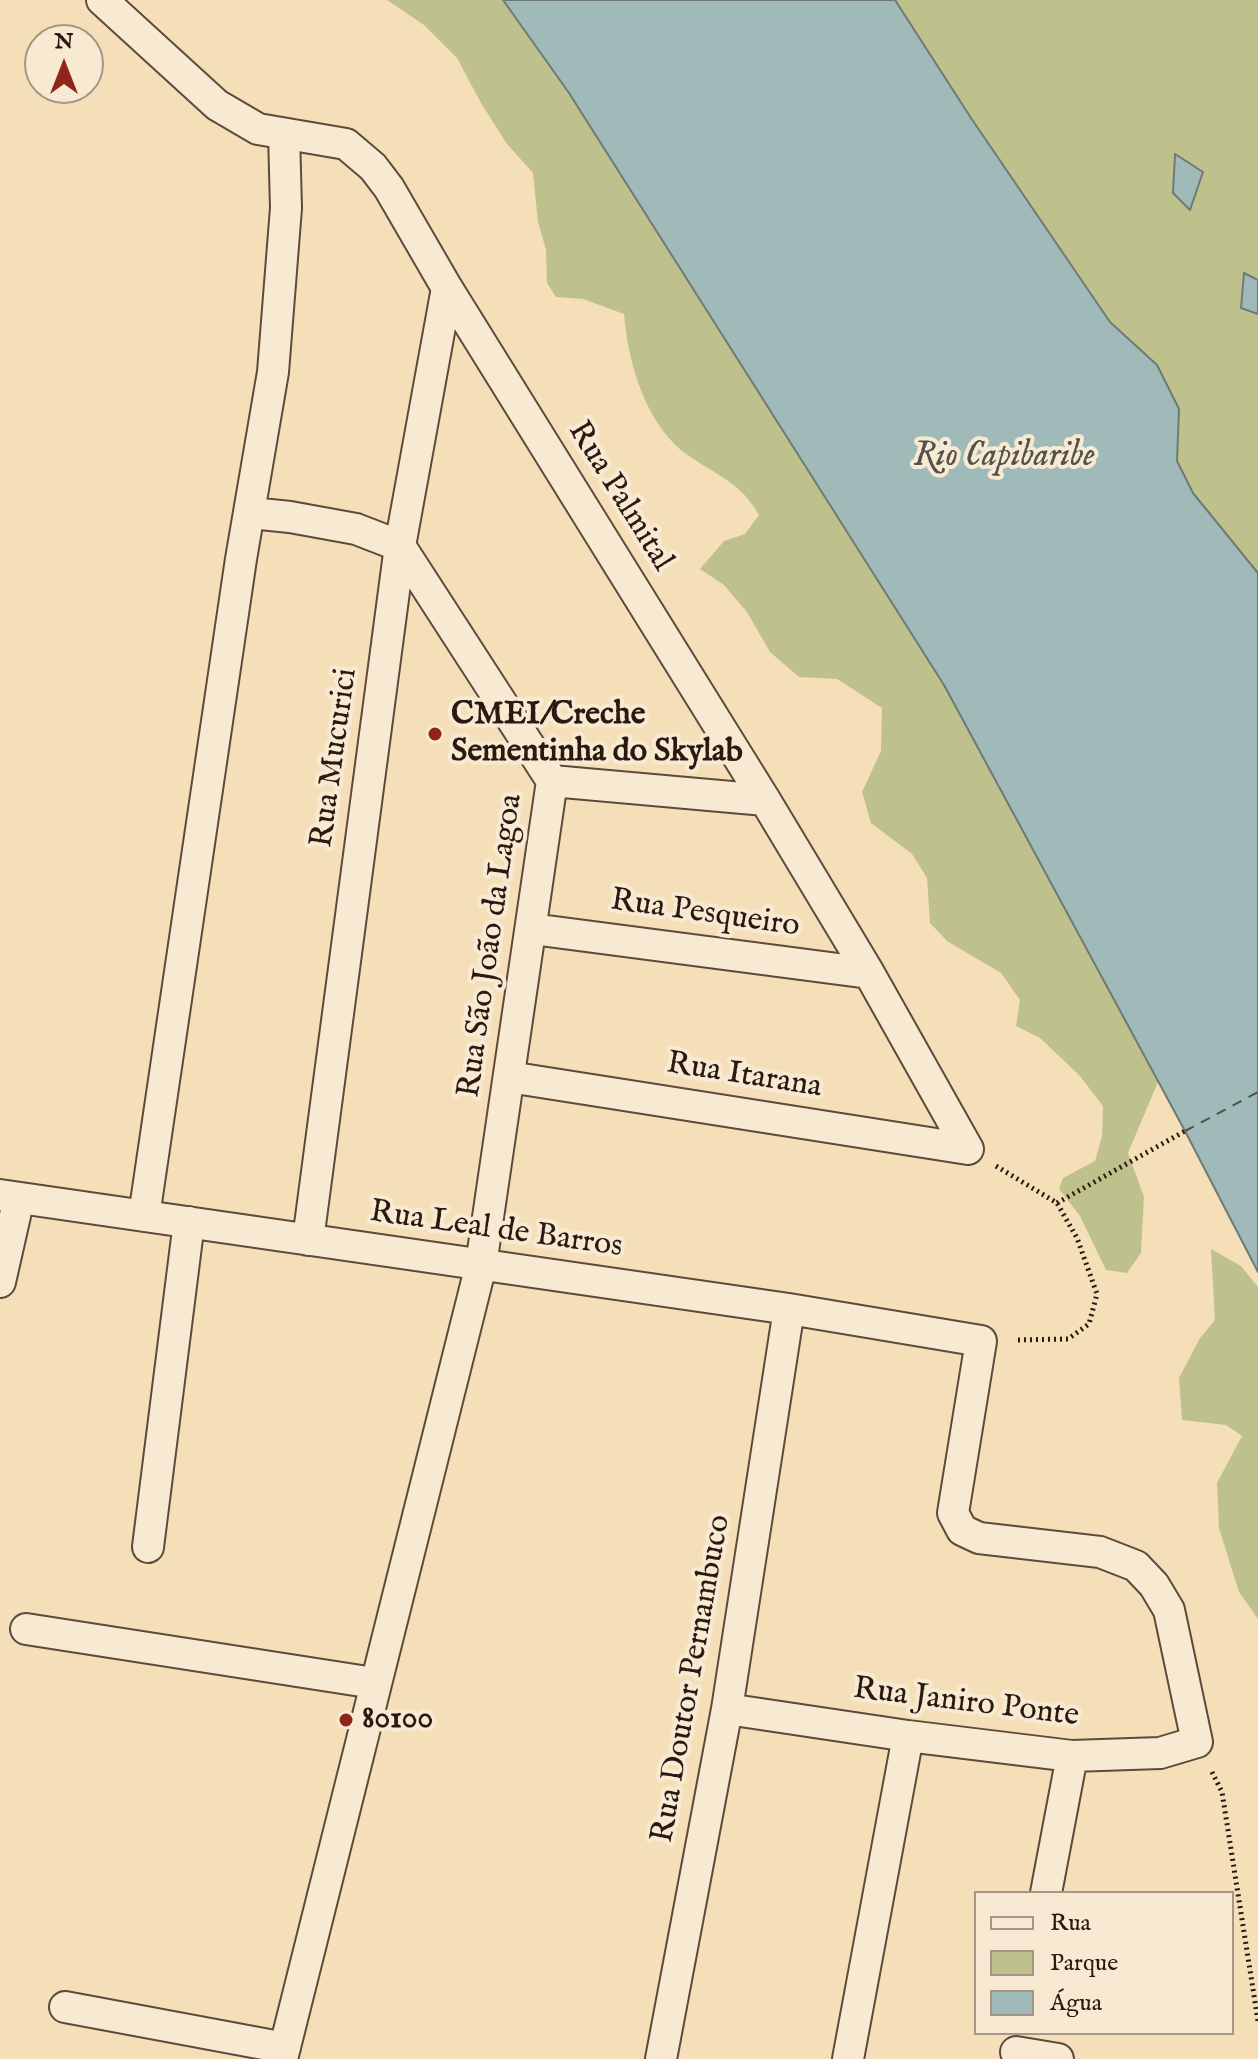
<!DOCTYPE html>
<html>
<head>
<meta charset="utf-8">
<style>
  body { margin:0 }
  #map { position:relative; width:1258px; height:2059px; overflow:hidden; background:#f5dfb9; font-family:"IM FELL English",serif }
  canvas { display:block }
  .legend { position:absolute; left:974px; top:1891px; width:260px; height:144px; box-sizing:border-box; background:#f8ead2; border:2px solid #a69685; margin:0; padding:10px 14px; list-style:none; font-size:24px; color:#2a1911 }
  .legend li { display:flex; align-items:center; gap:16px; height:40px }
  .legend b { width:40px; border:2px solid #a69685 }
  .north { position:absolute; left:24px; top:24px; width:80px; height:80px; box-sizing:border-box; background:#f8ead2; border:2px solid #a69685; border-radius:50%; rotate:0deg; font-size:22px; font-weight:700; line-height:32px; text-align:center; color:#2a1911 }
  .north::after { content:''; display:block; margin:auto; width:28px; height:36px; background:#8f2418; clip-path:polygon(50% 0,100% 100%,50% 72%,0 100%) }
</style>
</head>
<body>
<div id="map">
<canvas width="1258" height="2059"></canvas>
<ul class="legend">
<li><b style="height:10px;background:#f8ead2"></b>Rua</li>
<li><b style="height:22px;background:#bfc18d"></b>Parque</li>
<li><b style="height:22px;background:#9fbab8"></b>Água</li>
</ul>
<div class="north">N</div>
</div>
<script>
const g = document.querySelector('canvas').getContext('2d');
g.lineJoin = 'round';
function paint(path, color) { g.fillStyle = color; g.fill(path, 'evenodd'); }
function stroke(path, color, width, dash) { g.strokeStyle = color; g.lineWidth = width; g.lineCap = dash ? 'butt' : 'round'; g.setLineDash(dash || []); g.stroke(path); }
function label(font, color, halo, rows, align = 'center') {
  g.font = font + ' "IM FELL English",serif'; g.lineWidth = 8; g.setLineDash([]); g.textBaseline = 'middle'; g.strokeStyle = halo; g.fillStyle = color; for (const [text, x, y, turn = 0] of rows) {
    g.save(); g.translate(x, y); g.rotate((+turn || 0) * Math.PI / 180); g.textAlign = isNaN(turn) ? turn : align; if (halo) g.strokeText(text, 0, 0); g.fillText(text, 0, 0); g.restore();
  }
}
paint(new Path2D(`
  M387,0H503L569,93L944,685L1158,1082L1128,1153L1144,1197L1141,1253L1127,1273L1106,1270L1080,1216L1059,1189L1063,1178L1095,1161L1102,1136L1103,1106L1079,1075L1040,1038L1016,1026L1020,1000L1001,973L947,941L930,923L927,878L912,854L871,823L862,792L881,751L882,708L837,679L799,677L770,652L747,612L724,585L700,569L724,541L745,534L759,515C741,483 718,476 689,456C646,427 628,363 624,314L583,299L556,297L547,283L546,250L538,222L533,173L507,144L481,103L457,58L424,25Z
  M895,0H1258V573L1193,493L1177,460L1179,409L1157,365L1110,322L971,118Z
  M1211,1249L1241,1266L1258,1287V1619L1239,1592L1219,1528L1217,1483L1242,1436L1226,1425L1182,1420L1179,1378L1200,1338L1215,1320Z`), '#bfc18d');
const water = new Path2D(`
  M503,0H895L971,118L1110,322L1157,365L1179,409L1177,461L1193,493L1258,573V1272L1185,1131L944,685L569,93Z
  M1175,154L1203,172L1190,210L1173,193Z
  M1244,273L1258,280V314L1241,308Z`);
paint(water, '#9fbab8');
stroke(water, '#707a75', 2);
stroke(new Path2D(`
  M1185,1131L1258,1092`), '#53514b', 2, [10, 8]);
const street = new Path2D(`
  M102,0L217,105L258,129L346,144L373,167L389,188L447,288L765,800L869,973L968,1149
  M251,513L290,517L356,529L400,546L552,781L481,1265L282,2059
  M552,781L765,800
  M532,929L869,973
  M509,1077L968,1149
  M0,1195L789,1309L981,1341L953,1513L962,1530L979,1538L1100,1552L1136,1566L1154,1585L1169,1610L1197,1742L1160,1753L1072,1756L908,1736L727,1709
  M144,1216L241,559L273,372L286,208L284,134
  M308,1240L400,546L447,288
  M0,1282L19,1198
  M148,1547L189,1222
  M26,1629L374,1683
  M1046,1893L1072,1756
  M65,2007L285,2048
  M1016,2052L1058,2059
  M661,2059L727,1709L789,1309
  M848,2059L908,1736`);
stroke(street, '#5d4a3b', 34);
stroke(new Path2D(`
  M996,1166L1057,1203L1077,1238L1097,1294L1089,1324L1068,1339L1014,1340
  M1057,1203L1185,1131
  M1212,1772L1222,1792L1258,2021`), '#2a1911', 5, [2, 4]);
stroke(street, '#f8ead2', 30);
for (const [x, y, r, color] of [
  [435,734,8,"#8f2418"],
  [346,1720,8,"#8f2418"]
]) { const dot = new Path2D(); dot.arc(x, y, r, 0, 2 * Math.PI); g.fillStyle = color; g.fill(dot); stroke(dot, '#f8ead2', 3); }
label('32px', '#2a1911', '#f8ead2', [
  ["Rua Palmital",619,497,58],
  ["Rua Mucurici",336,758,-82],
  ["Rua Pesqueiro",705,915,8],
  ["Rua São João da Lagoa",492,946,-82],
  ["Rua Itarana",744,1077,9],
  ["Rua Leal de Barros",496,1231,8],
  ["Rua Doutor Pernambuco",693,1679,-80],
  ["Rua Janiro Ponte",966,1704,7]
]);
label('bold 32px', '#2a1911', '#f8ead2', [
  ["CMEI/Creche",451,716],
  ["Sementinha do Skylab",451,753],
  ["80100",362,1720]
], 'left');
label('italic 34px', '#53514b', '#f8ead2', [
  ["Rio Capibaribe",1004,458]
]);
</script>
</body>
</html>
